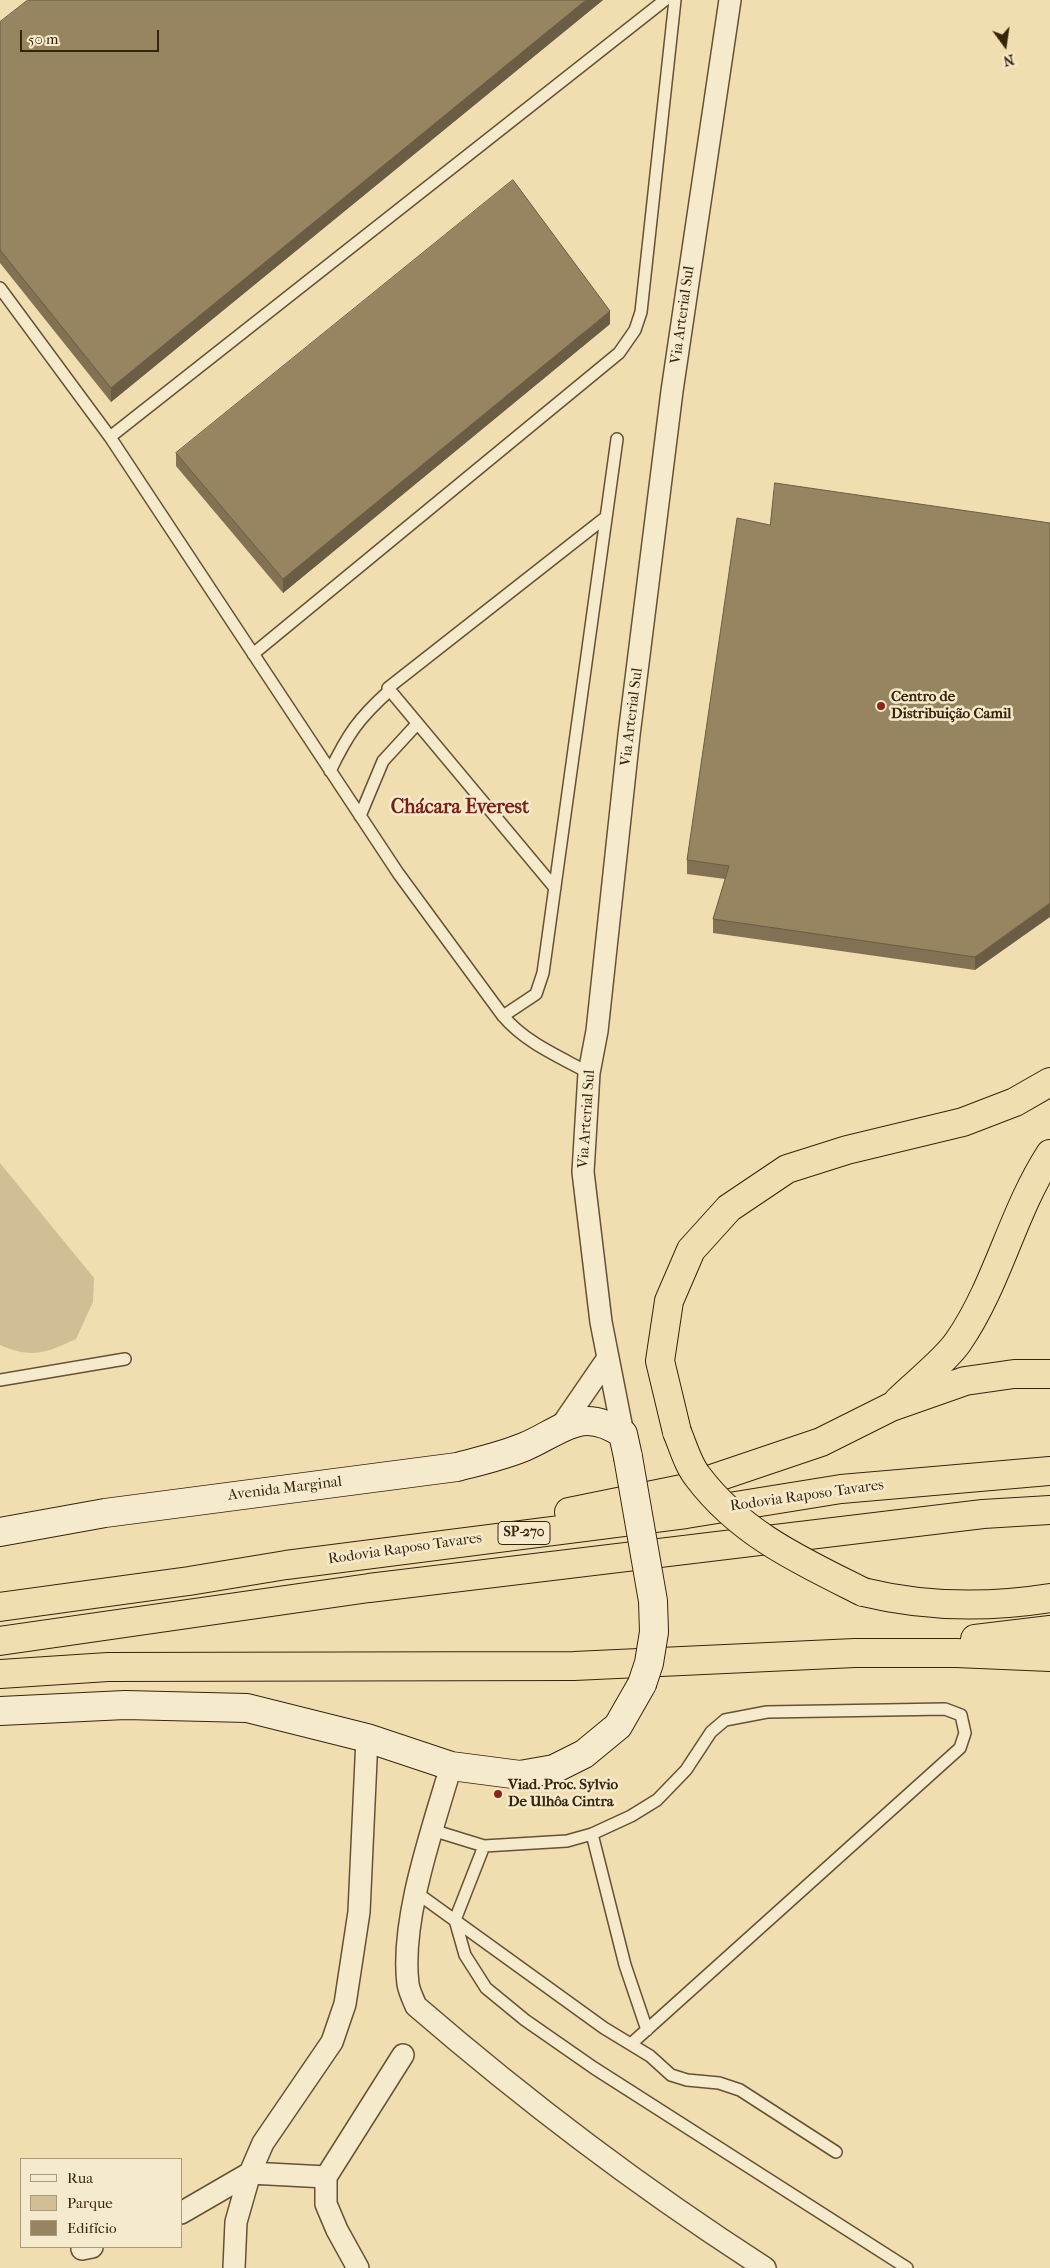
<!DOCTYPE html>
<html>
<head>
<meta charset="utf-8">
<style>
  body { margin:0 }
  #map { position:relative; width:1050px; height:2268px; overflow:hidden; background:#f1deb0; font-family:"IM FELL French Canon",serif }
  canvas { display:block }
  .legend { position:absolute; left:20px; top:2158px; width:162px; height:90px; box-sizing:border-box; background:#f6eacc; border:1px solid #a99b7f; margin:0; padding:6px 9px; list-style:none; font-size:15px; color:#36240b }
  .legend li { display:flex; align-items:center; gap:10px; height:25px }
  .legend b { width:25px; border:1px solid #a99b7f }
  .north { position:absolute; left:980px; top:20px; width:50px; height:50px; -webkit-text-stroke:4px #f6eacc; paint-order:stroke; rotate:166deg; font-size:14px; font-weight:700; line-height:20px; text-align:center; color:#36240b }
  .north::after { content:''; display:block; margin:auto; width:18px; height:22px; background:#36240b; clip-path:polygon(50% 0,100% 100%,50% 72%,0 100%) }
  .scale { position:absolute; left:20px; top:30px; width:139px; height:22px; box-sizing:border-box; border:2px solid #36240b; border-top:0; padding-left:6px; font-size:15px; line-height:18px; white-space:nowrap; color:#36240b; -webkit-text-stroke:4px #f6eacc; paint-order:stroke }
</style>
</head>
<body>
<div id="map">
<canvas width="1050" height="2268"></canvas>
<ul class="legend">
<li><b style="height:6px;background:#f6eacc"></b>Rua</li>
<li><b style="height:14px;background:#d1be94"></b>Parque</li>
<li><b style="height:14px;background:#978561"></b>Edifício</li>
</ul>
<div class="north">N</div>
<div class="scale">50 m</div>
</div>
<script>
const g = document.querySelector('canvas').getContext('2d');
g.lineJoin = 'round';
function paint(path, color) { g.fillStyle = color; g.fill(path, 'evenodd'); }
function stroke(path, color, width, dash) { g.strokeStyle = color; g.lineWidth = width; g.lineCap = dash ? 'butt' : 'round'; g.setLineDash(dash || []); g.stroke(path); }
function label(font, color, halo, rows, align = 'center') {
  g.font = font + ' "IM FELL French Canon",serif'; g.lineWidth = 5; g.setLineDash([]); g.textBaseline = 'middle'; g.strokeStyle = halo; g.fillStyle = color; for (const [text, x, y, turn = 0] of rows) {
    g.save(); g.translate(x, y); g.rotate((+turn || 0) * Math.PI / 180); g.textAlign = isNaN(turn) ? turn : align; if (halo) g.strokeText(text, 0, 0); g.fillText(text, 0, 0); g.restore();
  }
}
paint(new Path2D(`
  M0,1163L94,1278L93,1302L76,1339C46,1353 32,1359 0,1345Z`), '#d1be94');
const service = new Path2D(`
  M0,288L110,437L398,873L503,1016C526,1043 558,1056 589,1073
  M110,437L665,0
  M253,654L619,353L635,330L641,312L675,0
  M330,771C348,734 358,719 389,691
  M360,816L383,761L417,724
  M555,888L388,688L606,517
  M503,1016L536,994L543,973L617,439
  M0,1380L125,1359
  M432,1830L484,1846L567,1841L592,1834L631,1816L657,1800L686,1770L711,1732L725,1720L767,1712L945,1709L961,1715L965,1733L960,1748L632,2043
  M592,1834L625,1965L647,2030
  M484,1846L455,1920L465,1955L486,1988L525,2020L594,2068L907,2268
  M417,1893L604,2028L650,2056L671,2075L687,2080L719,2083L740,2090L836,2152`);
const minor = new Path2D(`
  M562,1425L608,1358
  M623,1434L601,1322L583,1172L589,1073L597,1031L629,735L672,391L730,0
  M451,1766C433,1828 400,1920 408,1984C409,1991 413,1999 416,2006C526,2101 642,2189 765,2268
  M181,2213L250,2173L263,2143L332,2042L345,2004L359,1912L367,1738
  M82,2249L92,2247
  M234,2268L236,2222L250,2173L326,2177
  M358,2268L337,2230L326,2204V2177L403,2055`);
const secondary = new Path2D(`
  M0,1532L105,1513L457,1467C480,1461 502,1456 524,1447C562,1431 581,1405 623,1434L628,1457
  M0,1711L125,1705L247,1708L367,1738L451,1766L520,1775L554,1769L584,1754L618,1726L642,1684`);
const motorway = new Path2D(`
  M898,1401C915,1384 945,1361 958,1342C998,1284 1012,1213 1050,1154
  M677,1432L660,1361L669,1301L691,1250L729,1208L787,1169L847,1150L963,1122L1015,1102L1050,1082
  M569,1512L682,1489L821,1442L891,1407L965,1381L1014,1374H1050
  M863,1592C924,1607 987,1608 1050,1598
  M0,1607L189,1581L286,1565L686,1514L841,1489L1050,1471
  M975,1639L1050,1630
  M0,1641L369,1588L983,1514L1050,1510
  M0,1674L108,1667L574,1666L855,1653H956L1050,1657`);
stroke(service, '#655234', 14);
stroke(minor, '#655234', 24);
stroke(secondary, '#36240b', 30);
stroke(motorway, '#36240b', 30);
stroke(service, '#f6eacc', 11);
stroke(minor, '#f6eacc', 21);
stroke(secondary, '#f6eacc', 28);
stroke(motorway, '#f1deb0', 28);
const secondaryBridge = new Path2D(`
  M628,1457L653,1601L654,1632L649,1663L642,1684`);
const motorwayBridge = new Path2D(`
  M677,1432C683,1446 688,1465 698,1477C741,1534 801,1561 863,1592`);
stroke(secondaryBridge, '#36240b', 30, []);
stroke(motorwayBridge, '#36240b', 30, []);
stroke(secondaryBridge, '#f6eacc', 28);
stroke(motorwayBridge, '#f1deb0', 28);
paint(new Path2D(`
  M603,0L111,402L0,263V22Z
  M610,324L283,593L176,466V453Z
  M1050,523L975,970L713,933V919L725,879L687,874V860L770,525Z`), '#827253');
paint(new Path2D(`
  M586,0H603L111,402V388Z
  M610,311V324L283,593V579Z
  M1050,903V917L975,970V957Z`), '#6a5d44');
const building = new Path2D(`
  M28,0H586L111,388L0,250V22Z
  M513,180L610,311L283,579L176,453Z
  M775,483L1050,523V903L975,957L713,919L729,866L687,860L737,518L770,525Z`);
paint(building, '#978561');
stroke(building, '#6a5d44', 1);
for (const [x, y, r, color] of [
  [881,706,5,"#8f2418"],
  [498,1794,5,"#8f2418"]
]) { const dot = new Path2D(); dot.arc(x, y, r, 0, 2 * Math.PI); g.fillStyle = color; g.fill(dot); stroke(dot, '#f6eacc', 2); }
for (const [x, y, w] of [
  [524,1533,52]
]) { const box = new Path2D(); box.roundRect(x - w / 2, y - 11.5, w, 23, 4); g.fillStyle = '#f6eacc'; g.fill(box); stroke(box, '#36240b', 1); }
label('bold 14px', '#36240b', null, [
  ["SP-270",524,1533]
]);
label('15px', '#36240b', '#f6eacc', [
  ["Via Arterial Sul",683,315,-82],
  ["Via Arterial Sul",632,717,-83],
  ["Via Arterial Sul",587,1119,-86],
  ["Avenida Marginal",285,1489,-7],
  ["Rodovia Raposo Tavares",807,1496,-8],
  ["Rodovia Raposo Tavares",405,1549,-8]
]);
label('bold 15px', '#36240b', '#f6eacc', [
  ["Centro de",891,697],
  ["Distribuição Camil",891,714],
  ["Viad. Proc. Sylvio",508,1785],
  ["De Ulhôa Cintra",508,1802]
], 'left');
label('bold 20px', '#7a1f14', '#f6eacc', [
  ["Chácara Everest",460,808]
]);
</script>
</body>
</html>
